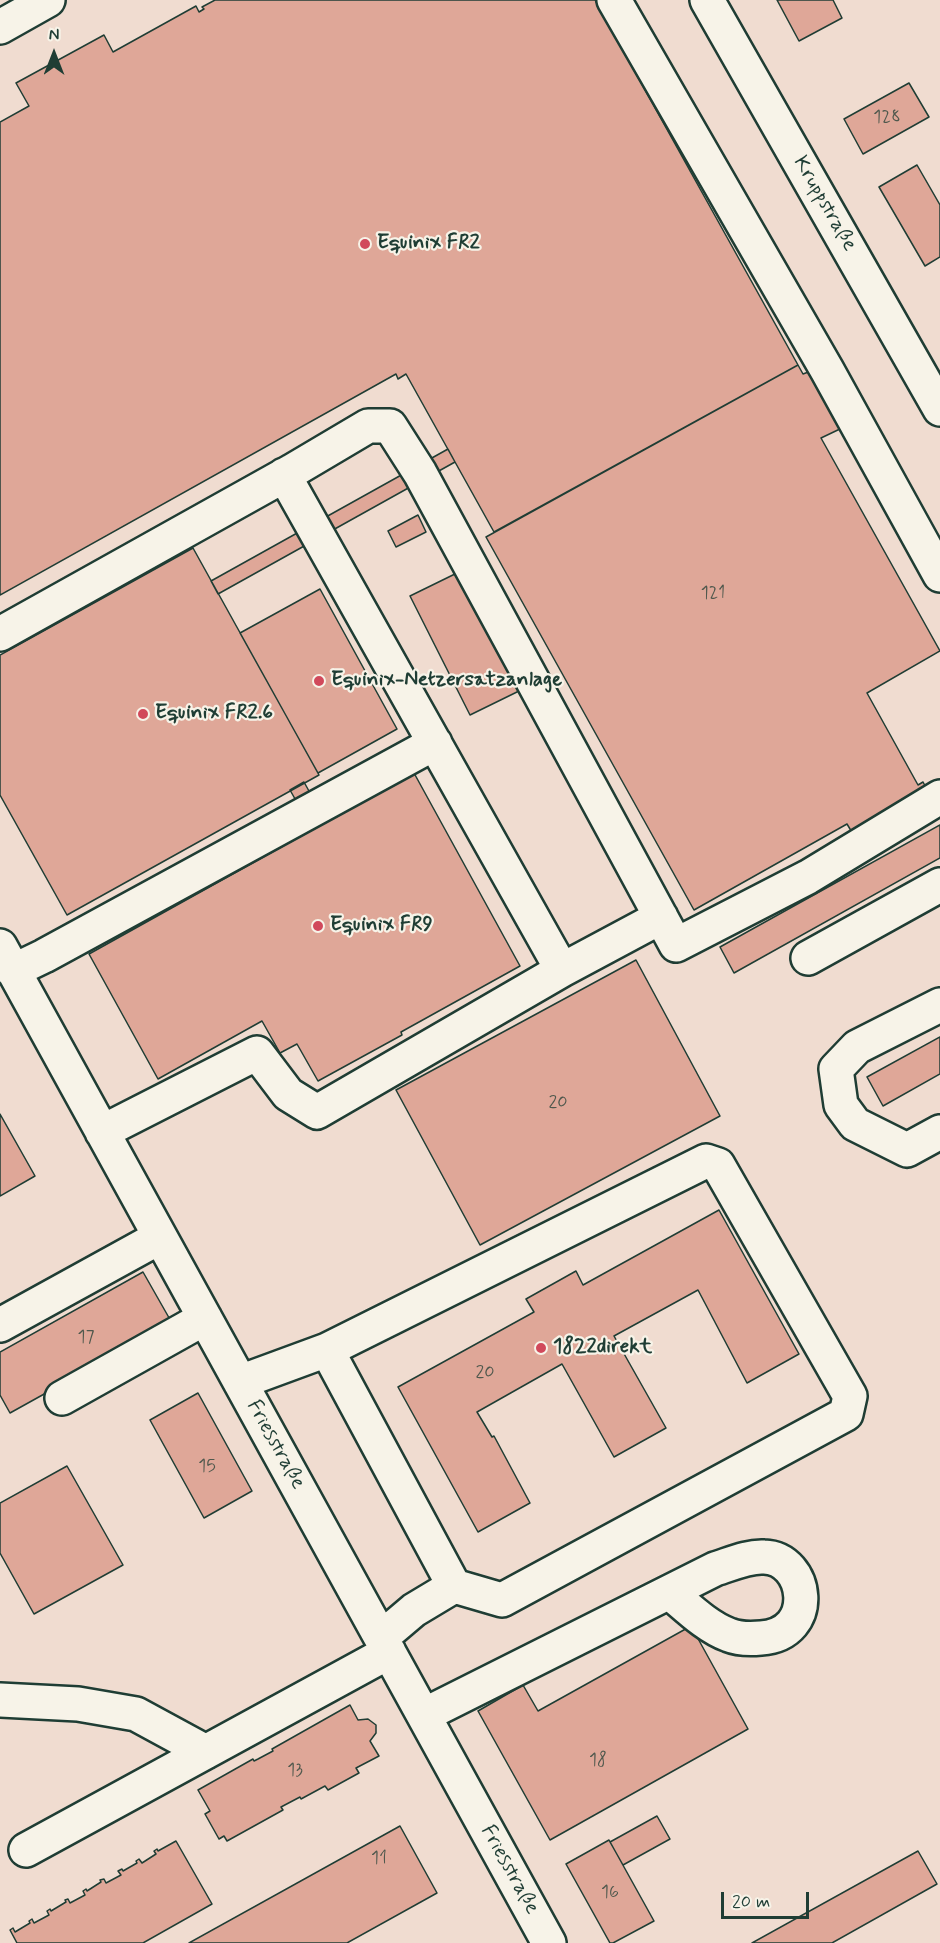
<!DOCTYPE html>
<html>
<head>
<meta charset="utf-8">
<style>
  body { margin:0 }
  #map { position:relative; width:940px; height:1943px; overflow:hidden; background:#f7f3e8; font-family:Mynerve,sans-serif }
  canvas { display:block }
  .north { position:absolute; left:24px; top:24px; width:60px; height:60px; -webkit-text-stroke:4px #f7f3e8; paint-order:stroke; rotate:0deg; font-size:16px; font-weight:700; line-height:24px; text-align:center; color:#1f3d34 }
  .north::after { content:''; display:block; margin:auto; width:21px; height:27px; background:#1f3d34; clip-path:polygon(50% 0,100% 100%,50% 72%,0 100%) }
  .scale { position:absolute; left:721px; top:1892px; width:88px; height:27px; box-sizing:border-box; border:3px solid #1f3d34; border-top:0; padding-left:8px; font-size:18px; line-height:21px; white-space:nowrap; color:#1f3d34; -webkit-text-stroke:4px #f7f3e8; paint-order:stroke }
</style>
</head>
<body>
<div id="map">
<canvas width="940" height="1943"></canvas>
<div class="north">N</div>
<div class="scale">20 m</div>
</div>
<script>
const g = document.querySelector('canvas').getContext('2d');
g.lineJoin = 'round';
function paint(path, color) { g.fillStyle = color; g.fill(path, 'evenodd'); }
function stroke(path, color, width, dash) { g.strokeStyle = color; g.lineWidth = width; g.lineCap = dash ? 'butt' : 'round'; g.setLineDash(dash || []); g.stroke(path); }
function label(font, color, halo, rows, align = 'center') {
  g.font = font + ' Mynerve,sans-serif'; g.lineWidth = 4.5; g.setLineDash([]); g.textBaseline = 'middle'; g.strokeStyle = halo; g.fillStyle = color; for (const [text, x, y, turn = 0] of rows) {
    g.save(); g.translate(x, y); g.rotate((+turn || 0) * Math.PI / 180); g.textAlign = isNaN(turn) ? turn : align; if (halo) g.strokeText(text, 0, 0); g.fillText(text, 0, 0); g.restore();
  }
}
paint(new Path2D(`
  M0,0H940V1943H0Z`), '#f0dcd0');
const building = new Path2D(`
  M215,0H595L798,365L494,532L406,374L398,379L396,374L0,595V122L29,106L16,83L104,35L113,52L196,6L199,12L204,9L202,7Z
  M777,0H833L842,18L799,41Z
  M909,83L929,117L863,154L844,119Z
  M917,165L940,205V257L925,266L879,187Z
  M798,365L803,374L811,371L842,428L821,438L940,651L867,693L918,785L923,782L928,791L853,834L847,824L694,910L486,537Z
  M448,449L455,462L218,594L211,581Z
  M418,515L426,532L396,547L388,531Z
  M193,548L319,775L67,915L0,795V655Z
  M459,572L519,691L470,715L410,596Z
  M320,589L397,729L318,773L240,633Z
  M414,773L520,966L401,1032L402,1035L318,1081L297,1044L280,1053L262,1021L158,1079L89,954Z
  M304,782L326,822L312,829L290,790Z
  M940,825V858L734,973L720,947Z
  M636,960L720,1116L480,1245L396,1090Z
  M940,1037V1074L883,1106L867,1077Z
  M0,1114L35,1176L0,1196Z
  M719,1210L799,1354L747,1383L698,1290L614,1336L666,1428L614,1457L562,1364L477,1412L492,1437L494,1436L530,1503L478,1532L398,1387L534,1312L526,1299L576,1271L583,1285Z
  M143,1272L172,1323L10,1413L0,1395V1352Z
  M198,1393L252,1491L204,1518L150,1420Z
  M67,1466L123,1565L34,1614L0,1553V1503Z
  M691,1626L748,1729L550,1840L478,1711L523,1685L538,1711Z
  M350,1705L358,1720L368,1719L376,1725V1733L370,1741L379,1756L356,1768L359,1773L328,1790L325,1786L301,1799L300,1797L281,1807L283,1810L227,1841L224,1836L219,1839L205,1814L210,1811L198,1790L253,1759L254,1761L258,1759L273,1751L272,1749Z
  M657,1816L670,1839L623,1865L610,1842Z
  M400,1826L437,1893L347,1943H189Z
  M609,1840L654,1921L613,1943H610L566,1864Z
  M176,1841L212,1904L143,1943H17L10,1930L13,1928L15,1932L30,1923L29,1921L32,1919L34,1923L49,1915L47,1911L50,1909L51,1911L66,1902L65,1900L68,1899L70,1903L85,1895L83,1891L86,1889L87,1891L101,1882L100,1880L104,1879L106,1883L121,1875L118,1871L122,1869L123,1871L137,1863L136,1861L139,1859L142,1863L156,1854L154,1851L157,1849L158,1851Z
  M918,1851L937,1884L832,1943H752Z`);
paint(building, '#dfa798');
stroke(building, '#1f3d34', 1.5);
const minor = new Path2D(`
  M614,0L827,370L940,575
  M707,0L940,409
  M0,27L48,0
  M284,475L562,970L661,917
  M0,634L292,471L368,426H390L420,473L676,945L808,877L940,797
  M0,946L549,1943
  M808,958L940,885
  M13,971L44,956L435,743
  M940,1005L857,1047L836,1069L841,1105L855,1124L907,1150L940,1132
  M102,1132L257,1053L288,1094L317,1112L562,970
  M0,1325L160,1237
  M327,1350L706,1161L718,1165L850,1396L846,1414L502,1600L454,1586
  M240,1382L327,1350L454,1586L414,1610L381,1638
  M62,1398L205,1318
  M0,1700L78,1704L136,1714L206,1752
  M424,1715L715,1569C731,1564 748,1556 764,1557C808,1558 819,1634 761,1638C750,1639 739,1639 729,1635C707,1627 687,1607 669,1592
  M26,1850L389,1652`);
stroke(minor, '#1f3d34', 38);
stroke(minor, '#f7f3e8', 33);
for (const [x, y, r, color] of [
  [365,244,6,"#d1495b"],
  [319,681,6,"#d1495b"],
  [143,714,6,"#d1495b"],
  [318,926,6,"#d1495b"],
  [541,1348,6,"#d1495b"]
]) { const dot = new Path2D(); dot.arc(x, y, r, 0, 2 * Math.PI); g.fillStyle = color; g.fill(dot); stroke(dot, '#f7f3e8', 2); }
label('18px', '#4f584d', null, [
  ["128",887,118],
  ["121",713,594],
  ["20",558,1103],
  ["17",86,1338],
  ["20",485,1373],
  ["15",207,1467],
  ["18",598,1761],
  ["13",295,1771],
  ["11",379,1859],
  ["16",610,1893]
]);
label('21px', '#1f3d34', '#f7f3e8', [
  ["Kruppstraße",824,204,60],
  ["Friesstraße",275,1445,61],
  ["Friesstraße",509,1870,61]
]);
label('bold 21px', '#1f3d34', '#f7f3e8', [
  ["Equinix FR2",377,244],
  ["Equinix-Netzersatzanlage",331,681],
  ["Equinix FR2.6",155,714],
  ["Equinix FR9",330,926],
  ["1822direkt",553,1348]
], 'left');
</script>
</body>
</html>
